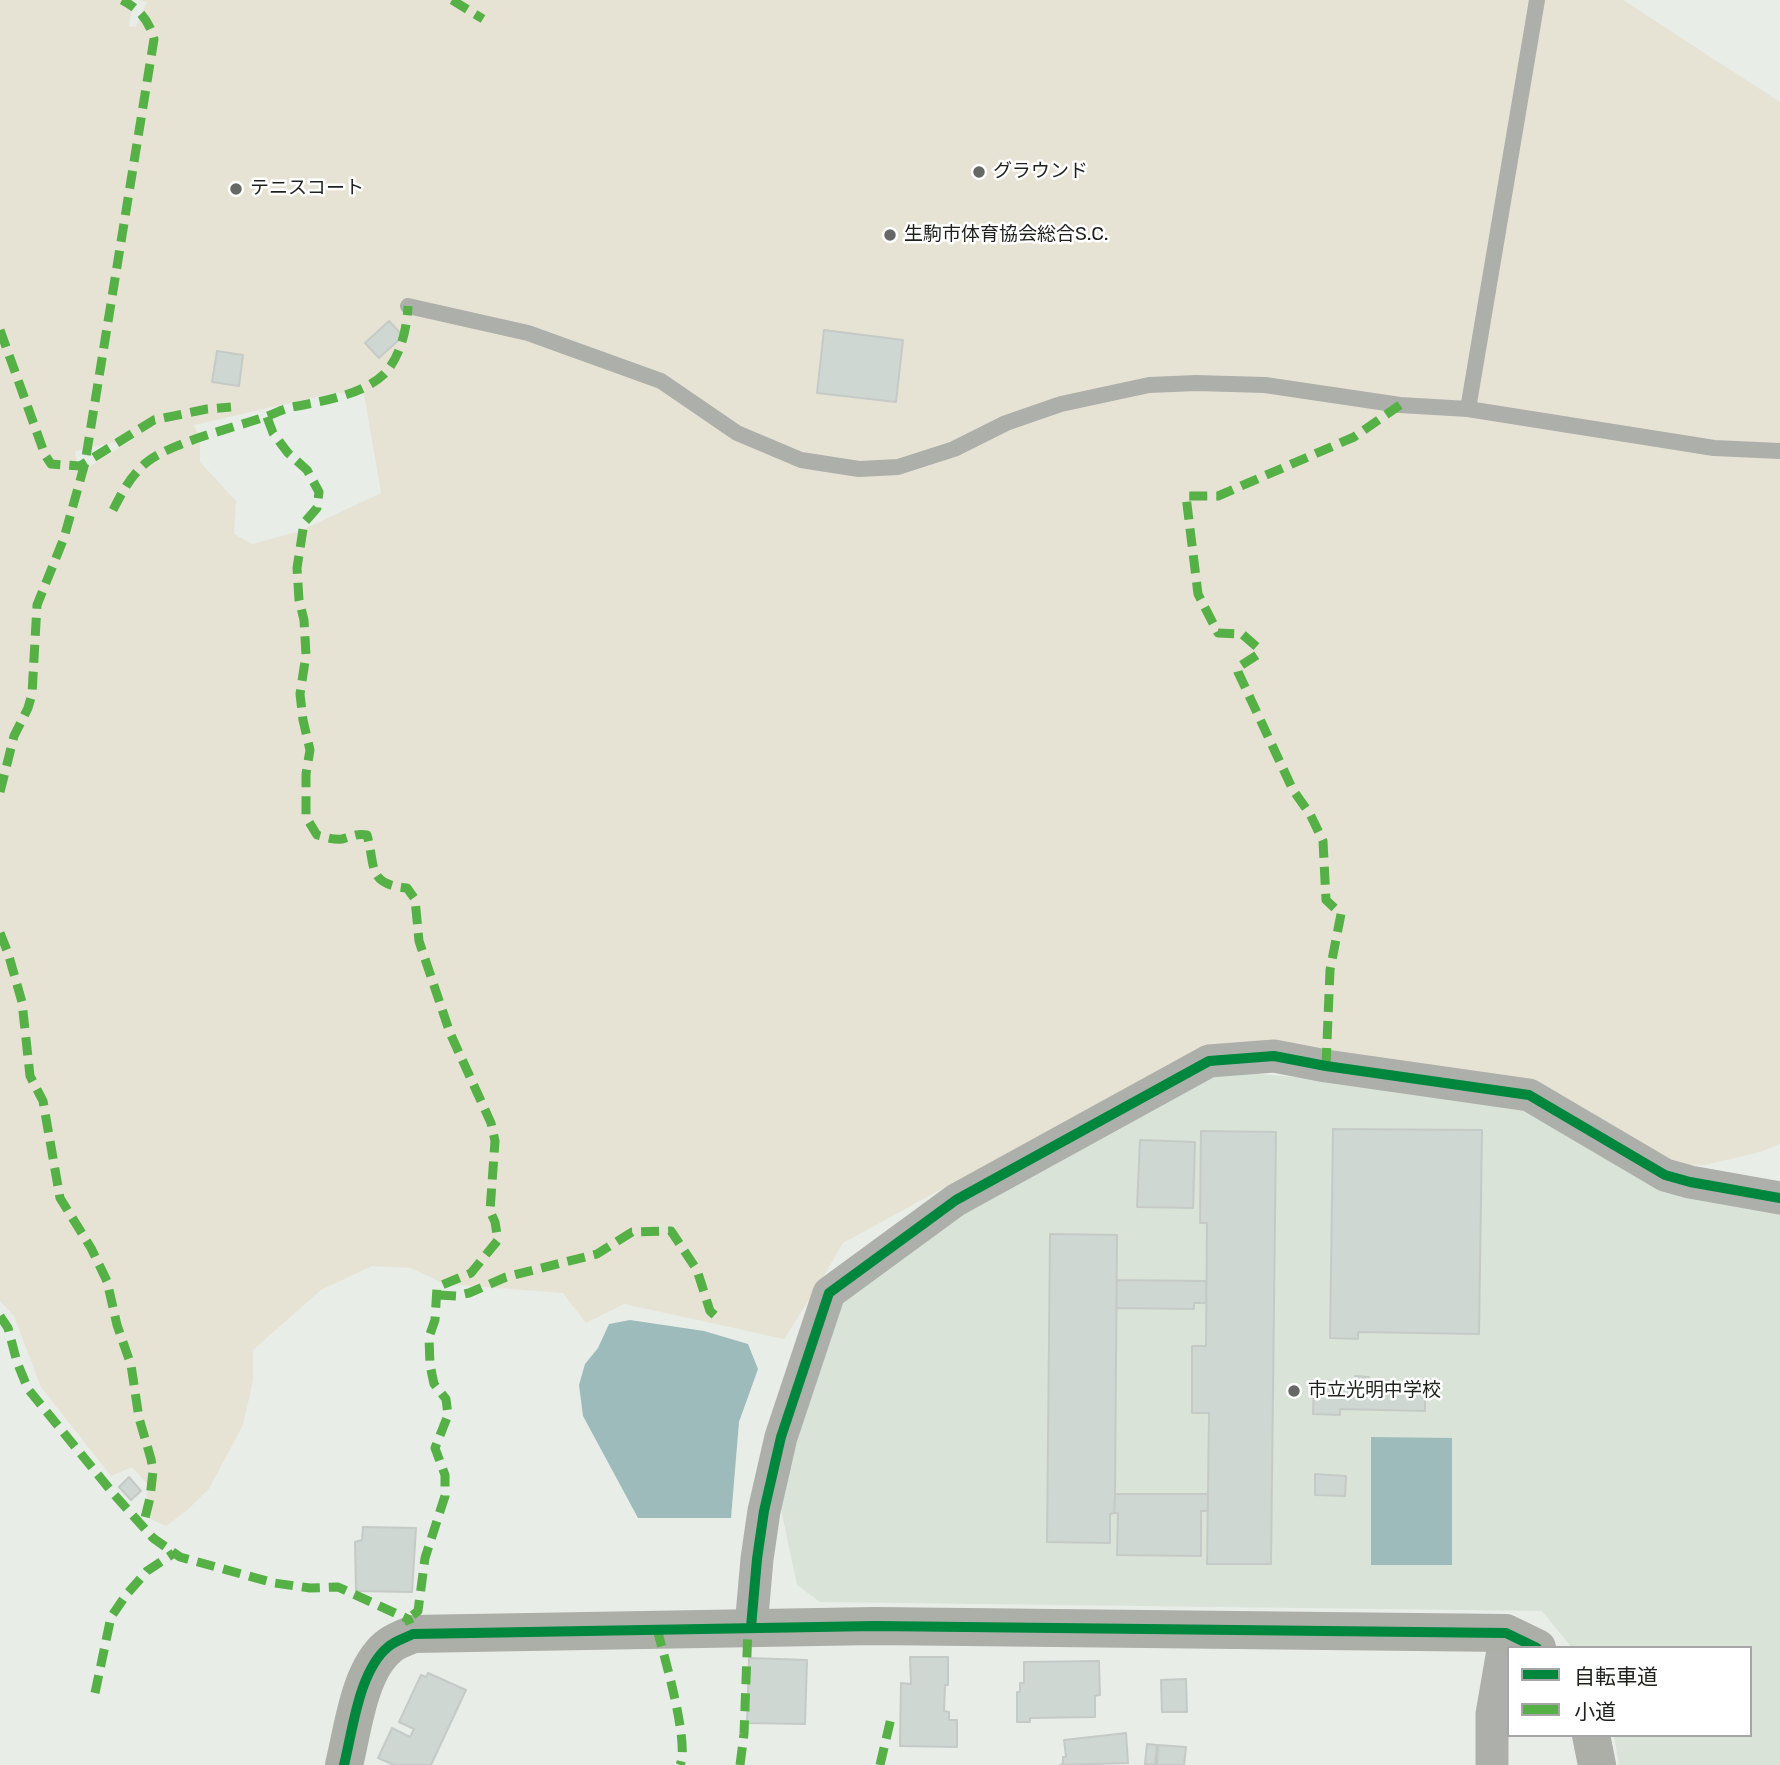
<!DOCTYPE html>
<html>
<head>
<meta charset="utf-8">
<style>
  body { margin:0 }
  #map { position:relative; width:1780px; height:1765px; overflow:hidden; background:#e8ede8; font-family:Rubik,"Noto Sans JP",sans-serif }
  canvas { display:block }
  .legend { position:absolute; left:1507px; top:1646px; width:245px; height:91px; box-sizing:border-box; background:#fff; border:2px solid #a5a6a5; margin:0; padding:9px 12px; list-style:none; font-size:21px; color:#1e211e }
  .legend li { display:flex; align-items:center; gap:14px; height:35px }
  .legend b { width:35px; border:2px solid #a5a6a5 }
</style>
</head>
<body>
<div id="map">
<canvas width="1780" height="1765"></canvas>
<ul class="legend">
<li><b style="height:9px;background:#00873e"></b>自転車道</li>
<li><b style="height:9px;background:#55b145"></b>小道</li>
</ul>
</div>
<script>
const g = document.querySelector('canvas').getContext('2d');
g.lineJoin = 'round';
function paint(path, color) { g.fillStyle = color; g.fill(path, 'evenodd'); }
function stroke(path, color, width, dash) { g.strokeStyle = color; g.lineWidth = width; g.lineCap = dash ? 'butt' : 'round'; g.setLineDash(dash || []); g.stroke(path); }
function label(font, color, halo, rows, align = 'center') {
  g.font = font + ' Rubik,"Noto Sans JP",sans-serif'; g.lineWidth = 5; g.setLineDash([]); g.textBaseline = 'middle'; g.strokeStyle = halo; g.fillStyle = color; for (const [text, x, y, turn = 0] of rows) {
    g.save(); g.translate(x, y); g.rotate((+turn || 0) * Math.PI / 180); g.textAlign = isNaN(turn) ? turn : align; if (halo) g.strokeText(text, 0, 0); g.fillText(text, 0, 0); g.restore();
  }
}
paint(new Path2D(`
  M1220,1070L1431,1090L1520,1101L1780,1211V1765H1619L1614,1735H1750V1648H1572L1542,1611L820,1602L797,1585L775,1481L843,1301L961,1207Z`), '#d9e3d8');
paint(new Path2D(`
  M0,0H133L129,26L136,27L147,2L138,0H1623L1780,102V1144L1760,1152L1705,1165L1666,1164L1540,1086L1204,1046L843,1243L816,1289L784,1339L624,1304L586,1323L563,1293L445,1284L410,1268L372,1266L321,1290L253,1350V1381L243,1425L209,1489L185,1512L166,1526L148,1518L147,1484L132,1467L111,1476L41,1387L14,1316L0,1301ZM334,393L364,394L381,493L300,531L252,544L234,534L236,501L200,462V438L194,425ZM135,438L79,473H78L75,451Z`), '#e7e3d4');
paint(new Path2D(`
  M630,1320L704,1331L748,1344L758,1369L739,1422L731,1518H638L583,1416L579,1385L585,1364L598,1348L609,1324Z
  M1371,1437L1452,1438V1565H1371Z`), '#9ebbbc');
const building = new Path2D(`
  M389,321L403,336L379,358L365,343Z
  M824,330L903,340L896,402L817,393Z
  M217,351L243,355L239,386L212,382Z
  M1333,1129L1482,1130L1479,1334L1358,1332V1339L1330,1338Z
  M1201,1131L1276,1132L1271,1564H1207L1209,1413H1192V1346H1206L1207,1223H1200Z
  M1140,1140L1195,1142L1193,1208L1137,1207Z
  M1050,1234L1117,1235L1115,1494L1114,1513L1110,1514V1543L1047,1542Z
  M1117,1280L1206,1281V1303H1194V1309L1116,1308Z
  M1355,1376L1369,1377V1383L1425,1385V1411L1340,1409V1415L1313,1414L1314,1383L1355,1384Z
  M1315,1474L1346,1476L1345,1496L1315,1495Z
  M129,1477L141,1491L131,1500L119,1487Z
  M1115,1494H1208V1511H1201V1556L1117,1555L1118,1513H1114Z
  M363,1527L416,1528L412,1592L356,1591L355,1542L362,1540Z
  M910,1657H948V1685H945L944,1711L949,1712V1720H957V1747L900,1746L901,1683L911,1684Z
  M749,1658L807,1660L805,1724L747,1723Z
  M1099,1661L1100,1695L1095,1696V1717L1030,1718V1722H1017V1692H1020V1683H1024V1662Z
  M428,1673L466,1690L431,1765H394L378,1758L392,1728L410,1737L414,1729L399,1722L421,1675L426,1677Z
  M1186,1679L1187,1712H1162L1161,1680Z
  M1126,1733L1128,1763L1060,1765L1063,1764V1757H1066L1064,1740Z
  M1147,1744L1157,1745L1155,1765L1145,1764Z
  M1158,1745L1186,1747L1184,1765H1157Z`);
paint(building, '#ced7d2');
stroke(building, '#c6cac7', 2);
stroke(new Path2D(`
  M408,306L528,333L661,381L737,433L801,460L859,469L898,467L954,449L1006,423L1061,404L1149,385L1196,383L1265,385L1400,405L1468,409L1714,448L1780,451
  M1468,409L1537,0`), '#adafab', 16);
stroke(new Path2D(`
  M751,1627L757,1559L764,1511L781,1437L829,1293L956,1200L1209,1061L1274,1056L1326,1066L1529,1095L1665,1175L1690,1182L1780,1198
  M1492,1765V1714L1506,1633`), '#adafab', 33);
stroke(new Path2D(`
  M1591,1735L1597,1765
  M344,1765C353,1729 359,1671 388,1647C394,1641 405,1638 413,1634L875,1626L1506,1633L1537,1648`), '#acaea8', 38);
stroke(new Path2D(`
  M452,0L483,19
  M0,330L45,455L51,464L80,466L154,420L207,409L231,407
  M267,417L273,433L288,453L307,470L319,492L317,508L304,523L297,568L299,600L304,620L306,655L300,694L303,720L310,750L306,774V817L317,835C325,837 333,840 342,839C352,837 356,833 367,835C376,866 366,884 407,888L415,899L419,941L450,1033L491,1123L495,1141L490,1211L495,1222L498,1240L471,1273L437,1287L435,1320L429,1337L430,1365L434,1384L446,1399L448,1415L435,1448L445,1475V1496L425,1558L418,1611L408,1619
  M113,510C123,491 130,476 147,462C171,443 232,428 262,418C272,415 282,409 292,407C319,402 362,395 383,375C400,359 407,329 408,306
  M0,792L14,736L28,708L32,694L37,605L64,538L85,463L154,39C149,20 139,9 122,0
  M0,933L8,953L22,1002L30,1076L43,1101L60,1198L91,1248L107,1281L117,1325L131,1365L139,1418L151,1459L153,1471L150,1498L143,1526
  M1326,1066L1330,970L1341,914L1326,900L1323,841L1310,814L1293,790L1238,672L1237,668L1257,655V647L1242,634L1218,633L1198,594L1186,496H1218L1354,437L1400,405
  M438,1295L456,1296L469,1293L506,1277L597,1254L632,1232L671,1231L697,1270L710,1311L721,1321
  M0,1316L8,1328L17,1362L28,1389L112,1492L153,1538L180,1557L274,1583L310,1588L338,1587L408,1619L410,1624
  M657,1629C664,1656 690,1743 680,1765
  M95,1693L111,1617L126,1595L147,1571L174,1553
  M740,1765L744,1734L748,1627
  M880,1765L891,1718`), '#55b145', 9, [18, 9]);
stroke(new Path2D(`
  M751,1627L757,1559L764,1511L781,1437L829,1293L956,1200L1209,1061L1274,1056L1326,1066L1529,1095L1665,1175L1690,1182L1780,1198
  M344,1765C353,1729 359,1671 388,1647C394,1641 405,1638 413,1634L875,1626L1506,1633L1537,1648`), '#00873e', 10);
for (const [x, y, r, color] of [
  [979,172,7,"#656865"],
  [236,189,7,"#656865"],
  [890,235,7,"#656865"],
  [1294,1391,7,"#656865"]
]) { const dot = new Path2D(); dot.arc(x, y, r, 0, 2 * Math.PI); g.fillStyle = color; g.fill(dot); stroke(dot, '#fff', 2.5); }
label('19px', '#1e211e', '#fff', [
  ["グラウンド",993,172],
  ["テニスコート",250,189],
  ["生駒市体育協会総合S.C.",904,235],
  ["市立光明中学校",1308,1391]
], 'left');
</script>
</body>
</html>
